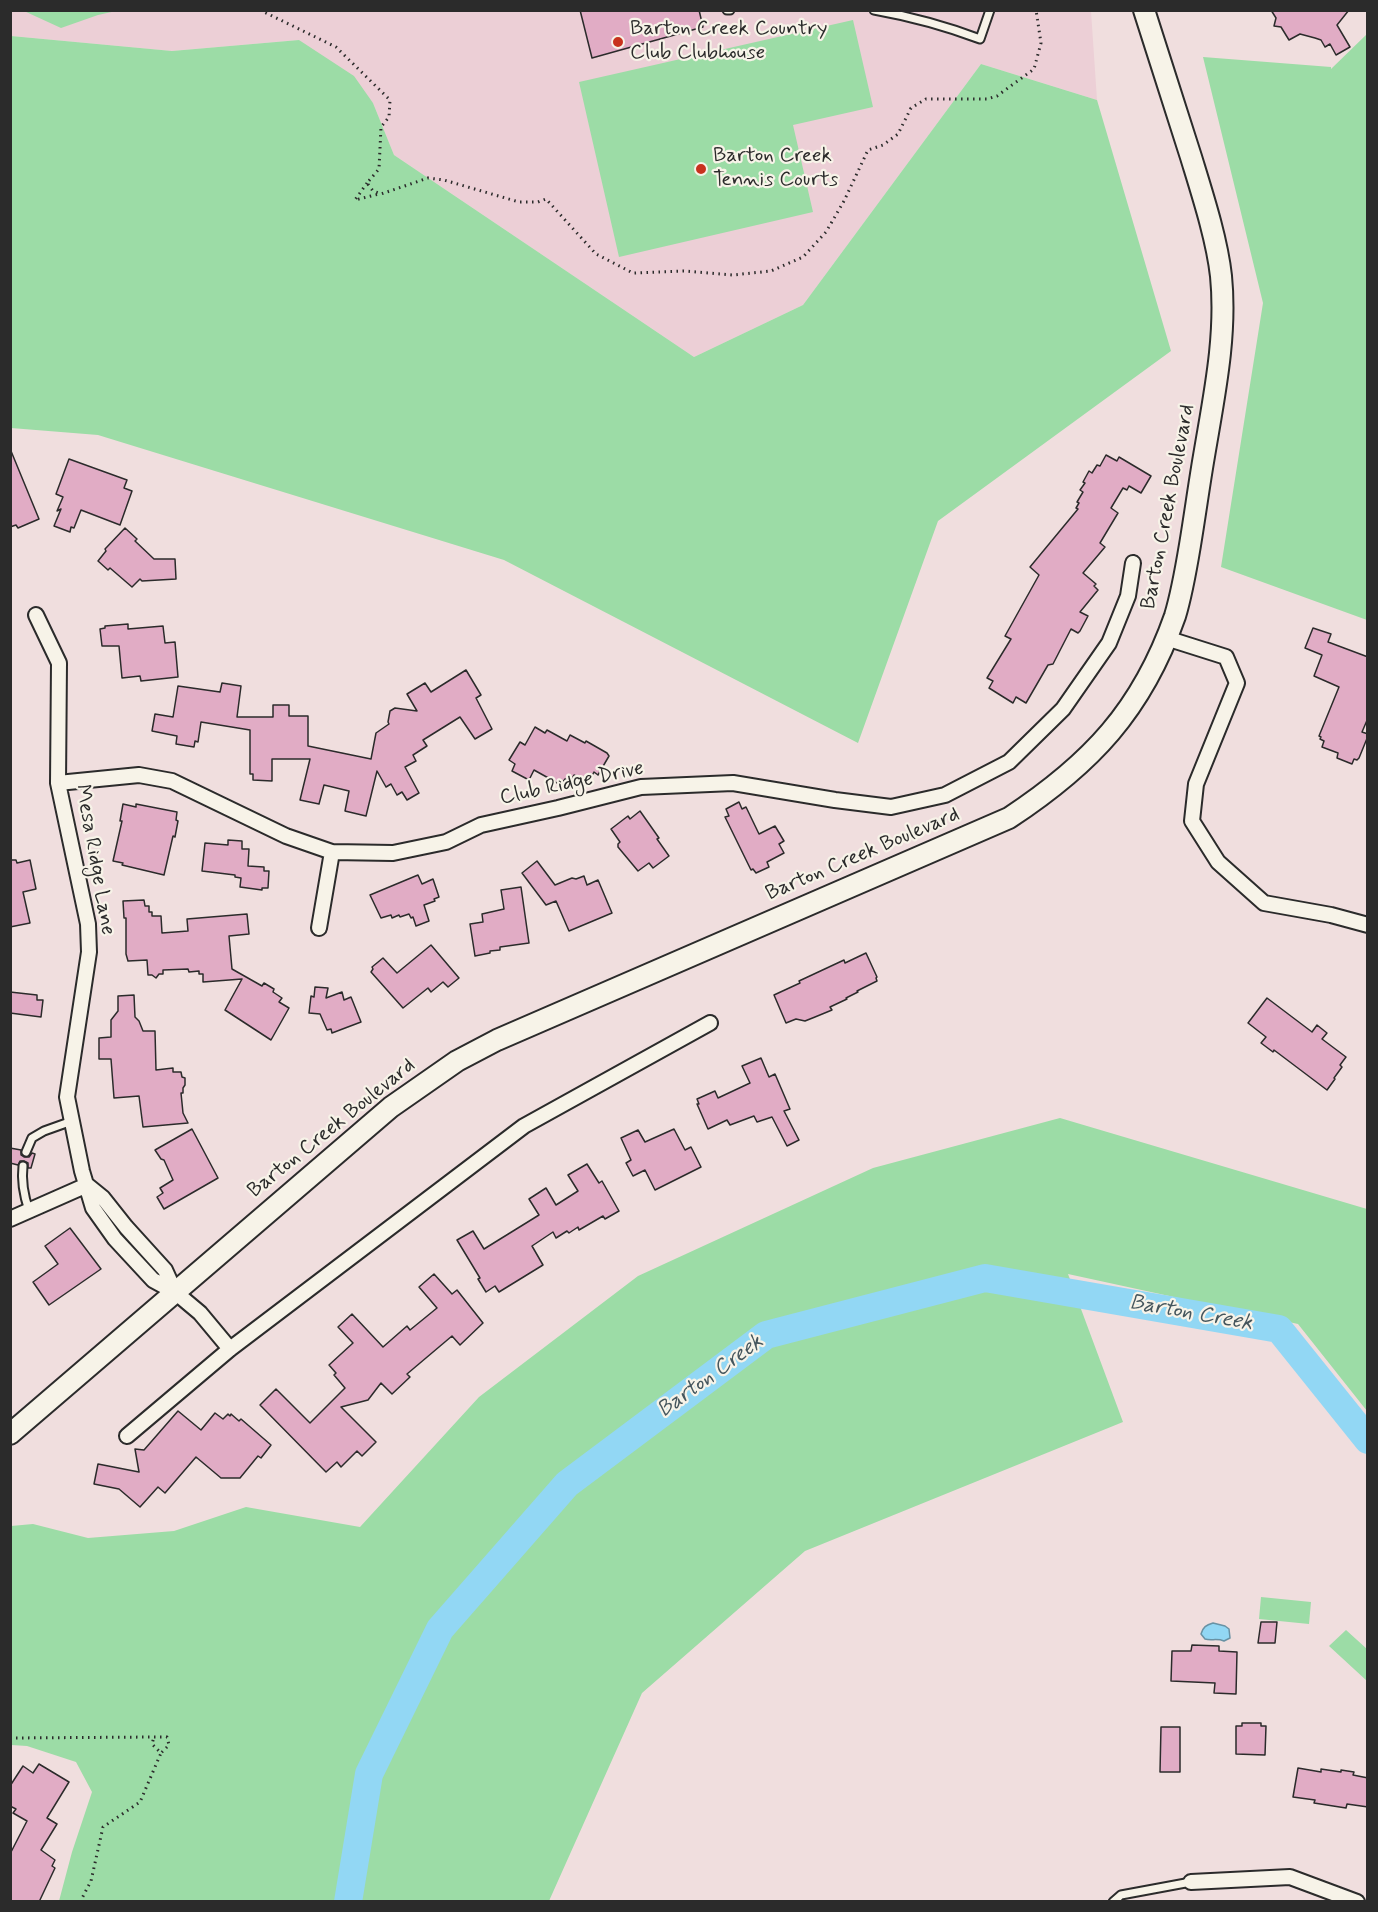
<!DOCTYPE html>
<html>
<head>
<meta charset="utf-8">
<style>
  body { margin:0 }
  #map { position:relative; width:1378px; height:1912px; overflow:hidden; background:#f0dede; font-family:Mynerve,sans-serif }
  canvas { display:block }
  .frame { position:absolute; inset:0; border:12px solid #2b2b2b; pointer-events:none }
</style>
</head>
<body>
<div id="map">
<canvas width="1378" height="1912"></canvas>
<div class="frame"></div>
</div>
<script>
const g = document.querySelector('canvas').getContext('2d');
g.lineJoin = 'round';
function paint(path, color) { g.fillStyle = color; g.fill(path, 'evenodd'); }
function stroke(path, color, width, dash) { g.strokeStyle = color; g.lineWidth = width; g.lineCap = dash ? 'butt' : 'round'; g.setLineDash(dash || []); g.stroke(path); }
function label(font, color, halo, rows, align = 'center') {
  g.font = font + ' Mynerve,sans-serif'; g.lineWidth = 4.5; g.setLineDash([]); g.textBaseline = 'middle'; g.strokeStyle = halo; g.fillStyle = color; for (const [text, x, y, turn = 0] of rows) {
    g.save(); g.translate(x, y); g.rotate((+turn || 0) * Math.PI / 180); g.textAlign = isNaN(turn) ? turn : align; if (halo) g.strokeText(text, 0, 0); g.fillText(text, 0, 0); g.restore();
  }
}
paint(new Path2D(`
  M10,11H1091L1097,100L981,64L803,305L694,357L394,155L373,103L299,40L172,51L11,36Z`), '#eccfd6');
paint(new Path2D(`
  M24,11H116L98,15L61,28Z
  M853,20L873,107L793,125L813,212L619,257L579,82Z
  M1367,34V620L1221,567L1263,303L1203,57L1331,67V69Z
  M11,36L172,51L299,40L354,76L373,103L394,155L694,357L803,305L981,64L1097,100L1171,351L938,521L858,743L504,560L98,435L11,428Z
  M1060,1118L1367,1209V1411L1298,1324L1068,1274L1123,1422L805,1551L642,1693L549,1901H59L72,1852L92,1792L76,1762L27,1746L11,1745V1526L33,1524L88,1538L174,1531L246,1507L360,1527L479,1397L638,1276L873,1168Z
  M1261,1597L1311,1602L1309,1624L1259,1619Z
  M1346,1630L1367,1649V1681L1329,1646Z`), '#9cdca6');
const water = new Path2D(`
  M1213,1623L1225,1626L1229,1629L1230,1638L1224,1641C1217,1638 1211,1641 1205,1639L1201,1634C1203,1627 1206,1625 1213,1623Z`);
paint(water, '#92d7f4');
stroke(water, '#6992a4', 1.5);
stroke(new Path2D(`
  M348,1902L369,1774L440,1629L567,1484L766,1335L985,1278L1279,1329L1368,1440`), '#92d7f4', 28);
const building = new Path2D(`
  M580,10H699L703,27L592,58Z
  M1271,10H1349L1337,25L1350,47L1336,55L1330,44L1325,47L1321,40L1315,38L1300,34L1289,40L1281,27L1274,26L1276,18Z
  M11,451L39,519L18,528L16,525L10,527Z
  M1106,455L1117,461L1119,457L1151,476L1141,493L1129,486L1127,490L1123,488L1111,508L1118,513L1100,543L1105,547L1083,573L1096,584L1094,586L1098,590L1080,612L1088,616L1080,631L1078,633L1071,629L1053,664L1048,665L1026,703L1016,697L1013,703L989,688L993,681L987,678L1011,639L1005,636L1039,575L1030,567L1078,509L1076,508L1079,503L1077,502L1083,492L1080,490L1085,483L1083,482L1089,471L1092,473L1097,465L1100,466Z
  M69,459L127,480L124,488L132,491L120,525L81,510L74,528L71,527L70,532L54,526L61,509L57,511L63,497L56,494Z
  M125,528L137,539L135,541L154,559H175L176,579L142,581L140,579L132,587L110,568L108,570L98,561L106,551L105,549Z
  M128,624V629L163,626L165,643L175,642L178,677L141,681L140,676L122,678L119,646H102L100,629L105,628V626Z
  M1313,628L1331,634L1328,642L1368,657V718L1362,732L1368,734V736L1359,758L1357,760L1354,759L1352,764L1337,758L1338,753L1322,747L1324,741L1320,739L1321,737L1319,736L1339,687L1314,676L1322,655L1305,648Z
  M466,670L481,695L476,698L492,729L475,739L460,717L423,740L427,746L413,755L416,761L405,767L419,793L407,800L402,792L397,795L391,784L386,787L377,771L366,816L345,811L349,791L324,785L319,804L300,800L310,759H272V781L253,780V774H250V730L201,722L198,742L195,741L194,747L176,744L177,736L152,731L155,714L173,717L178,686L220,692L222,683L241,686L237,717H273V705H289V716H308V746L371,759L376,733L389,724L388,722L390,711L395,708L417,711L407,694L425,683L431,692Z
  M535,727L545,733L547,730L567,741L570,735L585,743L586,741L607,753L609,756L598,775L594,772L588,783L574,775L570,782L565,779L561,785L534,770L529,780L512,771L515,764L509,760L520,742L525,745Z
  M739,802L742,809L746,807L759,834L775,826L784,841L779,844L784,853L767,862L769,867L756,873L753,869L751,870L725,817L729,816L726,809Z
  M123,804L136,807V804L177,812L176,820L178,821L175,837L173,836L164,875L122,865L123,863L113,861L122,821H120Z
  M640,811L659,838L657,839L669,856L653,868L649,863L638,871L618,847V844L620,842L611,829L628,816L630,819Z
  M228,840L242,841V849H249L248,866L264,867V871H269L268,888H262V890L240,887L241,878L235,877V875L202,871L205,843L228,845Z
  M10,860H16L17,863L30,860L36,889L23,892L30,923L10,927Z
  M537,861L555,885L572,878L576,879L584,876L587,885L598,880L612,913L569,931L556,901L546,905L522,873Z
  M418,875L422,884L433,879L439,897L434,899L435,901L424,905L429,921L416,926L413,917L411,918L409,914L400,917L399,915L392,918L391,915L381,918L370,895Z
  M521,887L529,943L500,947V950L490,951V953L475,956L470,924L483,922L482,914L504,909L501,890Z
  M144,900L145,906H149V912H152V916H161L162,933L188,931L187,919L247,914L249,934L229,936L232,969L262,986L264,983L274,989L273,992L282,998L279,1002L289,1008L271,1040L225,1010L242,979L203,982V974H199V971L189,972L188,969L163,970V974H159L156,978L152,975H148L147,960L128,961L126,954V918H124L123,901Z
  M431,945L459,978L448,987L443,982L431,992L428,988L403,1008L371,972L373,969L372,967L383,958L397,973Z
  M866,953L877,977L876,978L877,981L857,991L858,992L846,998L847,999L830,1007L832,1010L815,1017L805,1021L796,1019L786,1023L774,995L800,983L799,981L844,960L845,963Z
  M315,987L328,988L326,998L342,992L344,1000L351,997L361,1022L332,1033L331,1029L327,1030L320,1014L309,1013L311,996L314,997Z
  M10,992L37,995V1000H43L41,1017L10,1013Z
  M134,995L135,1017L139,1021L143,1031H155L156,1070L173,1068V1072H181L182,1077L185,1078V1085L183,1088V1093H181L183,1113L188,1123L143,1127L139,1096L114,1098L111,1059H99V1038L111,1037V1020L118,1011V996Z
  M1267,998L1312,1032L1317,1025L1327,1033L1322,1039L1346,1057L1340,1065L1342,1067L1334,1078L1335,1079L1327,1090L1274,1050L1273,1052L1261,1043L1266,1037L1248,1023Z
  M761,1058L769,1077L775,1074L790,1109L784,1111L799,1140L787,1146L772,1117L757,1122L754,1116L730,1125L727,1120L708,1129L697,1104H699L697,1099L715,1091L718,1098L750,1083L742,1066Z
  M192,1129L218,1178L164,1209L157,1197L163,1193L160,1188L173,1180L164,1160L161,1159L155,1150Z
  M674,1129L685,1150L691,1147L701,1167L655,1190L645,1170L633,1176L626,1163L631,1160L621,1138L638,1130L645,1142Z
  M10,1148L21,1150V1155L24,1157H29L32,1153L35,1154L31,1168H28V1163L24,1161H20L18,1165L10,1163Z
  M587,1164L599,1183L602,1181L619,1211L605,1219L603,1216L579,1230L578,1227L569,1233L567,1231L556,1238L553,1232L532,1246L543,1265L499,1292L495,1286L486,1292L478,1279L480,1278L457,1240L473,1231L484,1249L539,1215L529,1199L546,1188L556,1205L578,1191L568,1175Z
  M70,1228L101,1269L49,1305L33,1282L58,1264L45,1246Z
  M434,1274L452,1294L457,1290L483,1323L460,1345L452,1336L407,1374L410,1377L392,1394L381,1383L368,1400L341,1407L376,1442L362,1456L357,1451L341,1467L337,1462L326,1472L260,1405L276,1389L310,1423L345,1388L334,1375L336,1373L329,1365L353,1343L338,1327L352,1314L383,1347L407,1326L410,1330L437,1308L419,1287Z
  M178,1411L201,1430L215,1413L223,1419L228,1414L230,1416L231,1414L239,1421L241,1419L271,1445L261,1458L258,1456L240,1478H221L196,1457L165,1493L158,1487L140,1507L119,1489L94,1484L98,1464L139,1472L135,1449L144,1450Z
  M1261,1622H1277L1275,1643H1258Z
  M1192,1645L1219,1646V1651L1237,1652L1236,1694L1214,1693L1215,1683L1171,1681L1172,1651H1191Z
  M1242,1723H1261V1726H1266L1265,1755L1236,1754V1726H1242Z
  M1161,1727H1180V1772H1160Z
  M39,1764L69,1782L47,1818L57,1824L41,1850L55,1860L52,1866L55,1868L39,1902H10V1854L27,1821L13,1813L16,1809L10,1806V1786L23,1766L33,1773Z
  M1298,1768L1321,1772V1769L1341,1772V1770L1354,1772L1353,1775L1368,1778V1807L1347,1804L1346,1808L1314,1803L1315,1800L1293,1797Z`);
paint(building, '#e1acc5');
stroke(building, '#2b2b2b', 1.5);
const lane = new Path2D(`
  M727,10H730
  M874,10C913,17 943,25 980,39L990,10
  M26,1152L32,1138L44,1131L72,1121
  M23,1166C21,1182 24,1196 29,1211
  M1113,1902L1121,1895L1191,1882`);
const street = new Path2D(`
  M36,615L59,663L58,783L88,924L89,952L67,1097L82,1171L93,1208L115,1239L153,1280L175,1292L200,1313L230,1349
  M1166,638L1226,657L1237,683L1196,784L1192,821L1218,862L1264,903L1331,915L1368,925
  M58,783L139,775L172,781L286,836L332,852L393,853L446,842L481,825L558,808L641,787L733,783L835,800L891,807L945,795L1009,762L1063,709L1109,643L1128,596L1133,563
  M319,928L332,852
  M87,1185L103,1198L126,1227L165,1270L175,1292
  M10,1219L87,1185
  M127,1436L230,1349L524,1126L710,1023
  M1191,1882L1290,1877L1357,1902`);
const secondary = new Path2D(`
  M10,1434L391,1107L457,1061L497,1040L1009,818C1091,764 1142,710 1175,616C1182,593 1186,569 1190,545C1195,515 1199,485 1204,456C1214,396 1227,336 1221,276C1217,239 1202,193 1191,157C1175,108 1160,59 1144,10`);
stroke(lane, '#2b2b2b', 11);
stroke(street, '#2b2b2b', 18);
stroke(secondary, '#2b2b2b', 24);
stroke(new Path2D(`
  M260,10L336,47L390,100L389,117L381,127L379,169L367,183L373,191L381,194L428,178L444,180L519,202H538L546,199L596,254L633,273L684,271L733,275L771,271L803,257L826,232L844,201L868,150L883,145L898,134L911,108L926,99H987L997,96L1034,69L1041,43L1036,10
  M367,183L355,200L379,194
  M10,1738L154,1737H167L169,1745L161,1753L152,1744L154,1737
  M80,1902L91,1881L103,1827L140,1802L161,1753`), '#2b2b2b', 3, [1.5, 4.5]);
stroke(lane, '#f7f3e8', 7);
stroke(street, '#f7f3e8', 14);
stroke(secondary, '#f7f3e8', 20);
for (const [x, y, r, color] of [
  [618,42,6,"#c8321e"],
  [701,169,6,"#c8321e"]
]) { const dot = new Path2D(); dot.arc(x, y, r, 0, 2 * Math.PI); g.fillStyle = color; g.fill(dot); stroke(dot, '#f7f3e8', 2); }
label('21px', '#2b2b2b', '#f7f3e8', [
  ["Barton Creek Country",630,30],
  ["Club Clubhouse",630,54],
  ["Barton Creek",713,157],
  ["Tennis Courts",713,181]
], 'left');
label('21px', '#2b2b2b', '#f7f3e8', [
  ["Barton Creek Boulevard",1169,507,-79],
  ["Club Ridge Drive",572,784,-12],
  ["Barton Creek Boulevard",863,855,-23],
  ["Mesa Ridge Lane",94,860,80],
  ["Barton Creek Boulevard",332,1129,-39]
]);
label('italic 22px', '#45565d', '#f7f3e8', [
  ["Barton Creek",1191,1314,10],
  ["Barton Creek",711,1377,-36]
]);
</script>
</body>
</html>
